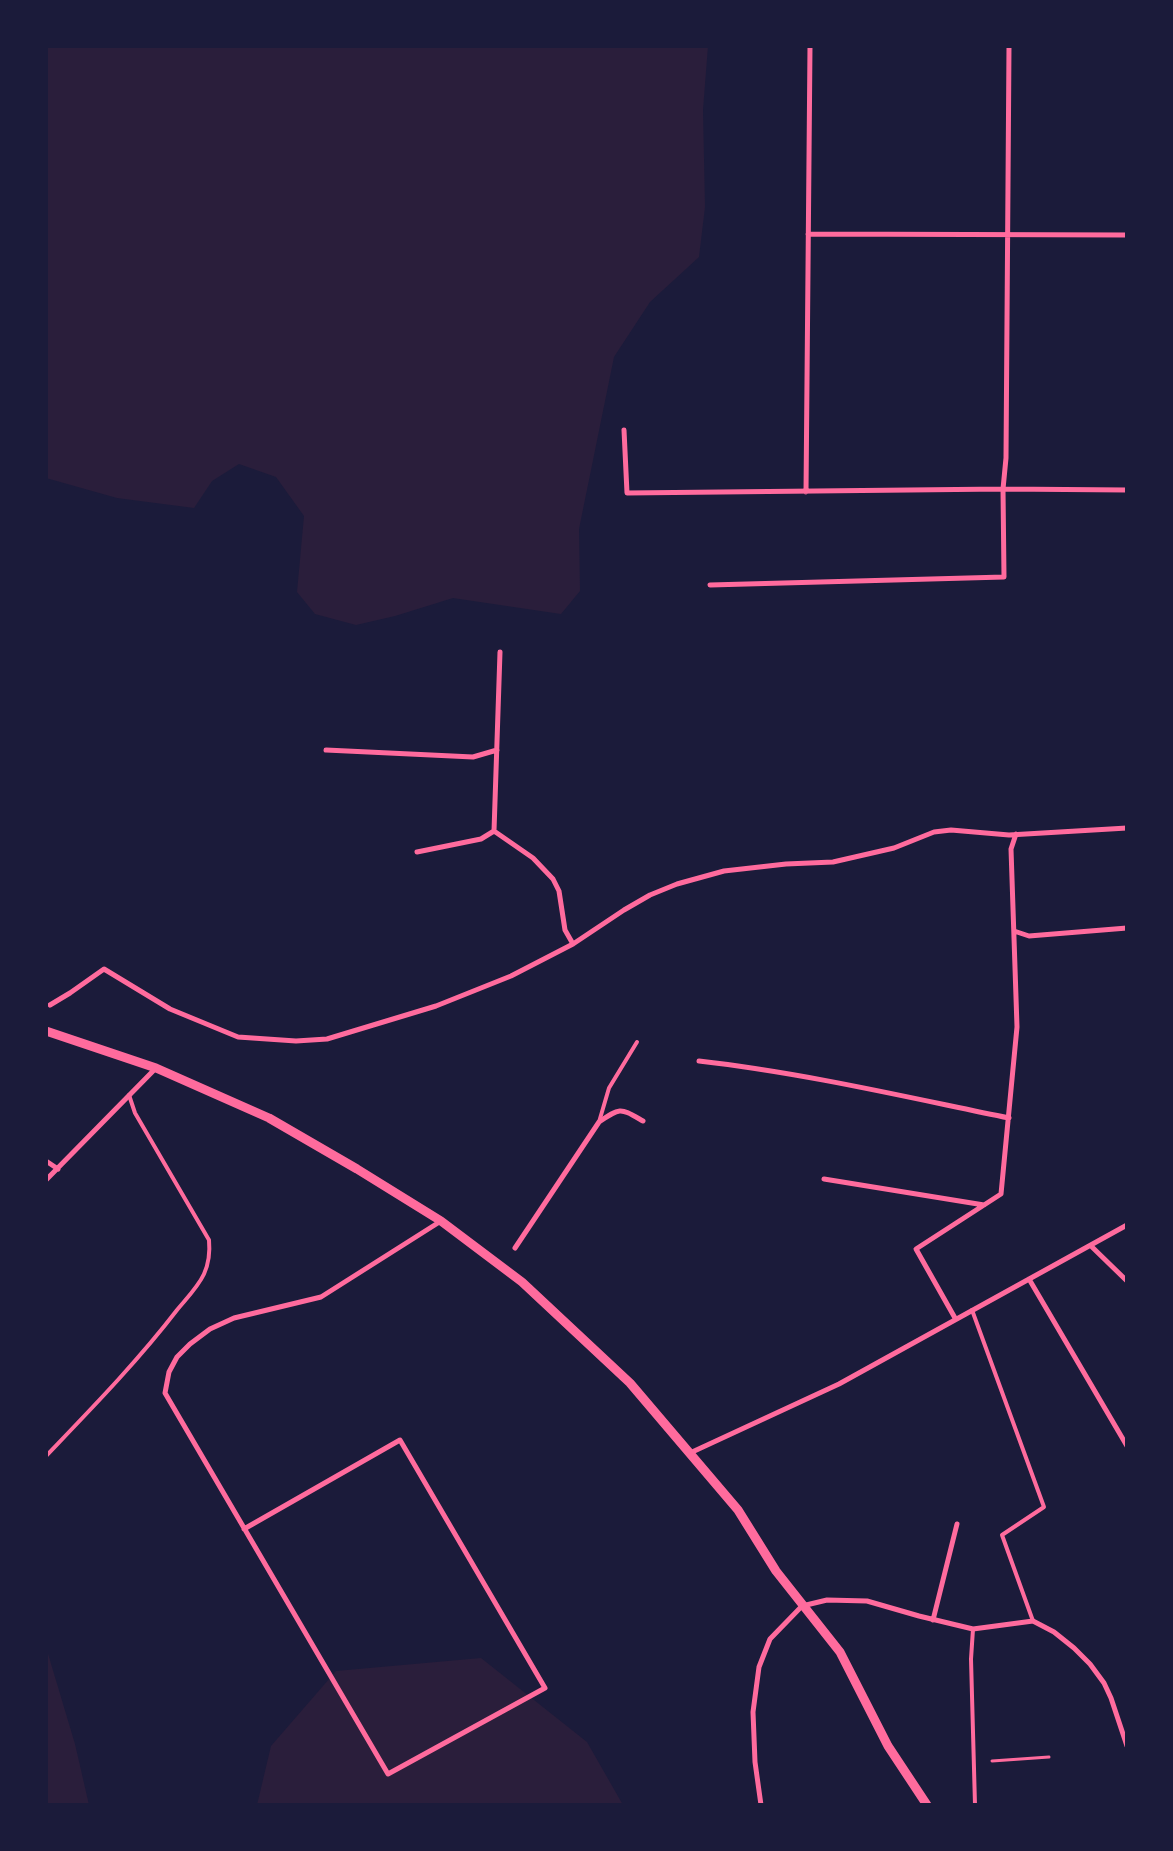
<!DOCTYPE html>
<html>
<head>
<meta charset="utf-8">
<style>
  body { margin:0 }
  #map { position:relative; width:1173px; height:1851px; overflow:hidden; background:#1b1b3a; font-family:"Nunito Sans",sans-serif }
  canvas { display:block }
  .frame { position:absolute; inset:0; border:48px solid #1b1b3a; pointer-events:none }
</style>
</head>
<body>
<div id="map">
<canvas width="1173" height="1851"></canvas>
<div class="frame"></div>
</div>
<script>
const g = document.querySelector('canvas').getContext('2d');
g.lineJoin = 'round';
function paint(path, color) { g.fillStyle = color; g.fill(path, 'evenodd'); }
function stroke(path, color, width, dash) { g.strokeStyle = color; g.lineWidth = width; g.lineCap = dash ? 'butt' : 'round'; g.setLineDash(dash || []); g.stroke(path); }
paint(new Path2D(`
  M46,46H708L703,110L705,207L699,257L650,302L614,357L579,529L580,591L561,614L453,598L395,616L356,625L315,614L297,592L304,516L276,477L239,464L212,481L194,508L117,498L46,478Z
  M46,1647L75,1744L89,1805H46Z
  M481,1658L587,1742L623,1805H257L271,1746L336,1671Z`), '#2a1e3b');
stroke(new Path2D(`
  M992,1761L1049,1757`), '#ff6b9d', 3);
stroke(new Path2D(`
  M599,1122L609,1088L637,1042
  M972,1310L1044,1507L1002,1535L1033,1621
  M46,1456C91,1409 137,1362 177,1310C186,1299 198,1287 204,1274C209,1263 210,1251 209,1240L135,1113L129,1095
  M973,1629L971,1659L975,1805`), '#ff6b9d', 4);
stroke(new Path2D(`
  M808,234L1127,235
  M624,430L627,493L1003,489L1127,490
  M806,492L810,46
  M710,585L1004,577L1003,489L1006,458L1009,46
  M500,652L494,831L533,858L553,879L559,891L565,930L573,944
  M326,750L473,757L497,750
  M417,852L481,839L494,831
  M1014,931L1029,936L1127,928
  M50,1005L70,993L104,969L170,1009L238,1037L296,1041L327,1039L436,1006L511,976L573,944L624,910L650,895L677,884L724,871L786,864L833,862L894,848L934,832L951,830L1009,835L1127,828
  M699,1061C804,1073 906,1097 1009,1118
  M46,1161L58,1169
  M824,1179L984,1205
  M46,1180L156,1068
  M1091,1246L1127,1281
  M515,1248L599,1122C621,1107 620,1108 643,1121
  M1029,1279L1127,1446
  M955,1318L916,1249L1001,1194L1017,1027L1011,849L1016,834
  M690,1453L839,1384L1127,1225
  M244,1529L400,1440L545,1688L388,1774L165,1393L169,1372L177,1357L190,1344L210,1329L234,1318L321,1297L441,1221
  M933,1620L957,1524
  M761,1805L755,1762L753,1712L759,1667L770,1639L802,1606L827,1600L867,1601L919,1616L973,1629L1033,1621L1054,1632L1074,1648L1090,1664L1104,1683L1111,1698L1127,1746`), '#ff6b9d', 5);
stroke(new Path2D(`
  M46,1031L156,1068L269,1118L357,1169L441,1221L522,1282L630,1383L738,1510L776,1571L840,1652L888,1746L927,1805`), '#ff6b9d', 9);
</script>
</body>
</html>
